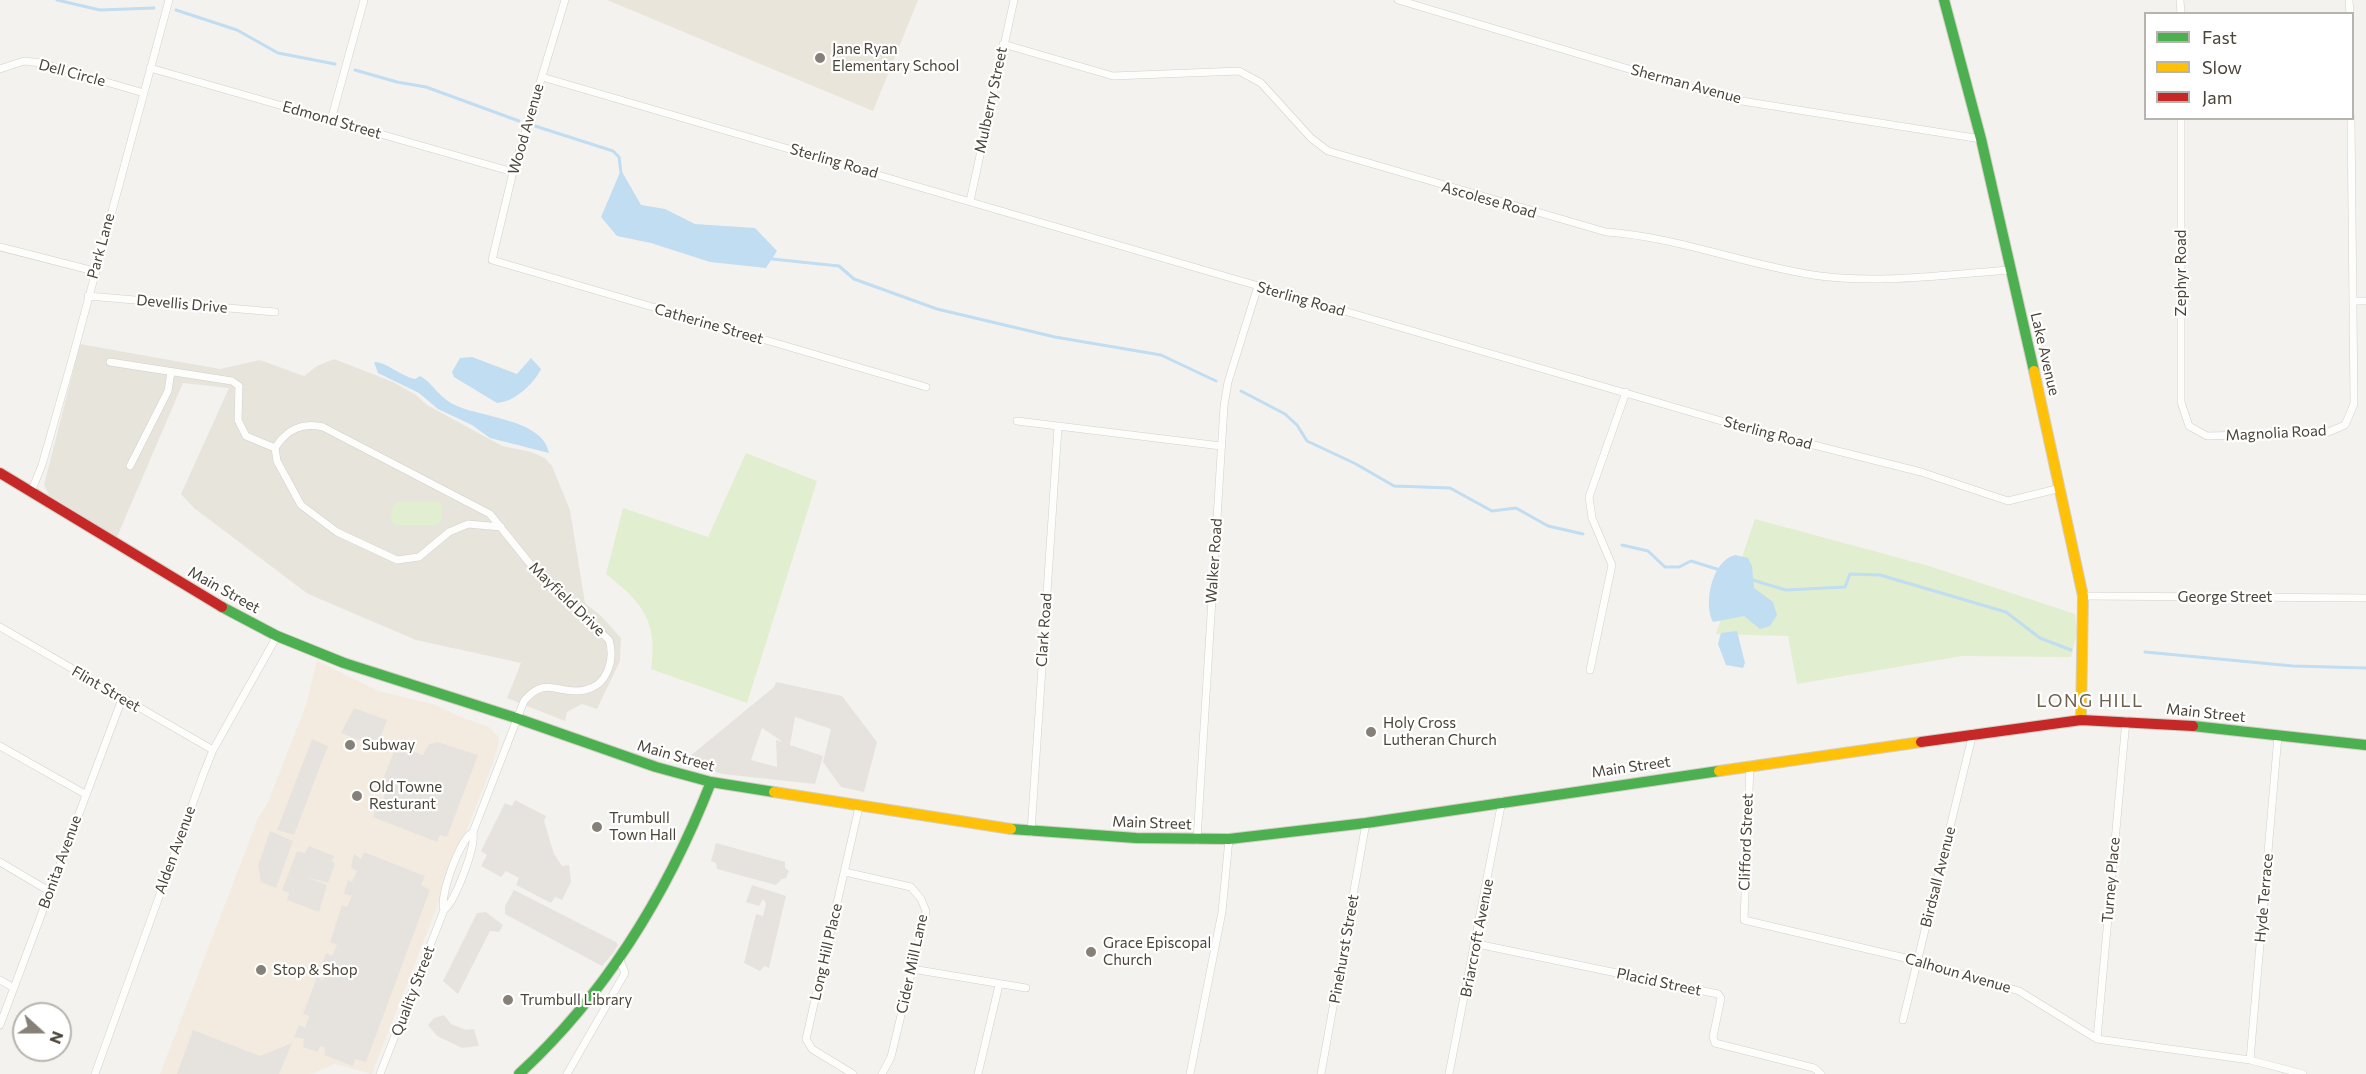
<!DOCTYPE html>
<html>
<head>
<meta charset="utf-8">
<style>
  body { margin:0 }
  #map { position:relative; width:2366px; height:1074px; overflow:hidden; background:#f4f2ee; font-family:Commissioner,sans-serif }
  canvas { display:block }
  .legend { position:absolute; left:2144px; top:12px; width:210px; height:108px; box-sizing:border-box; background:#fff; border:2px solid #b7b4b0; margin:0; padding:8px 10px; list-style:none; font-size:18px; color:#4b4439 }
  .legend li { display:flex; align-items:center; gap:12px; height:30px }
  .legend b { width:30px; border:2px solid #b7b4b0 }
  .north { position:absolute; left:12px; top:1002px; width:60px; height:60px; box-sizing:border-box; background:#fff; border:2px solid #b7b4b0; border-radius:50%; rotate:111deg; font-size:16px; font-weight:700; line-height:24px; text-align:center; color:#4b4439 }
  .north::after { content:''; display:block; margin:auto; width:21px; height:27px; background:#868178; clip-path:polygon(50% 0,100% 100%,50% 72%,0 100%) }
</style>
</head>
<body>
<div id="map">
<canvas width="2366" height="1074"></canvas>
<ul class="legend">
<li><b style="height:8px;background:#4caf50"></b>Fast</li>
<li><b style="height:8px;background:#ffc107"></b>Slow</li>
<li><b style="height:8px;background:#c62828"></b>Jam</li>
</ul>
<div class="north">N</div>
</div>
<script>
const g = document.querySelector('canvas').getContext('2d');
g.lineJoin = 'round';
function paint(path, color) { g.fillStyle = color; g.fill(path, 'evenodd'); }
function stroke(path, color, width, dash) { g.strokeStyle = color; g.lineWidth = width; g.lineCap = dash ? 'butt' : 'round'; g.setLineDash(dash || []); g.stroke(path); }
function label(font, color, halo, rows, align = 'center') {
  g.font = font + ' Commissioner,sans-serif'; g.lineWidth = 4.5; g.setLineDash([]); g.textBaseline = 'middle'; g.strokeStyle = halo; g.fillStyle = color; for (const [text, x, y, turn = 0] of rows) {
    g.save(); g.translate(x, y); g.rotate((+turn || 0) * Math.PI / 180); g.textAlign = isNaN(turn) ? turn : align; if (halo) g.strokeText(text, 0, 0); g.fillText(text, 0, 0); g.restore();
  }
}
paint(new Path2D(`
  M80,344L220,369L260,360L304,376L317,366L334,359L393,382L416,395L427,405L502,446L531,452L545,458L552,466L570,510L585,603L601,616L621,638L620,661L597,709L582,704L567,712L565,721L507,698L521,663L416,640L308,594L194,508L181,494L229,388L183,383L117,537L49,495L44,485Z`), '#e7e4dc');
paint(new Path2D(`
  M317,661L379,691L436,705L458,716L489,727L498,736L499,742L493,763L372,1074L335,1064L311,1074H160L258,818L268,802L306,705Z`), '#f3ebdf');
paint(new Path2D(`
  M607,0H918L873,111Z`), '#eae5da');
paint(new Path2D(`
  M746,453L817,481L747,703L651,669C658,621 642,602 606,574L623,508L708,537Z
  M396,502H438L442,506L441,522L437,525H395L391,521L392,507Z
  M1755,519L1929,566L2075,614L2077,633L2071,657L1962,656L1797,684L1788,636L1716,634Z`), '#e1eecf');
paint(new Path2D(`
  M776,682L842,696L877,742L864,792L841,787L823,762L831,729L795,717L790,745L823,756L815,784L722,774L684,761L774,687ZM762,728L783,742L776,740L777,767L751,760Z
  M354,708L387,720L377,747L341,733Z
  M312,739L328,746L294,835L277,830Z
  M438,742L478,755L447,837L440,835L437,842L373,817L375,811L372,809L376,798L383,800L387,788L380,786L394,752L399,753L402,747L423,755L429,744Z
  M515,800L546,816L544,821L554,854L562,866L569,865L571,882L562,900L555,897L551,903L516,885L519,878L506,871L501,877L481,866L487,855L481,851L505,803L512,806Z
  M270,831L293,841L276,888L261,882L258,866Z
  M716,843L785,862V868L789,871L786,878L782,879L776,885L717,869L716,863L711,861Z
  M309,846L334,856L332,861L335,864L328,883L306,877L327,885L319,912L287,900L289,893L282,890L297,851L305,853Z
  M364,852L425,876L421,885L430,890L366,1062L355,1059L353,1066L324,1055L325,1048L321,1046L317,1052L303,1047L304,1039L294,1037L299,1025L305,1028L309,1016L303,1014L317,977L323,980L328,969L321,966L326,953L332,956L337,945L330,942L342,905L347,907L352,896L344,894L348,880L352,882L357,871L351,868L353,857L354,854L361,859Z
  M752,885L786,896L769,968L764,966L760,971L744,963L756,914L763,916L766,904L763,899L759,906L746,902Z
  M514,890L616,942L618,945L614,952L602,966L505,914V906Z
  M486,912L503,925L499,932L490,931L458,994L443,981L477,913Z
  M444,1015L451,1024L466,1030L474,1029L479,1046L462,1048L437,1036L428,1025L434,1018Z
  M193,1030L260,1056L292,1043L279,1074H177Z`), '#e6e3df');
paint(new Path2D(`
  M621,170L641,205L665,209L695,224L755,228L777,251L766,268L710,262L651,243L617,236L601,217Z
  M472,357L517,374L531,358L541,369C534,384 514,402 497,403L454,377L452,372L460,358Z
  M374,362C387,362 400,376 415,379L420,376C433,383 438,397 455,405C482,418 543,419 549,453L490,438L472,425L438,409L419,393L378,373Z
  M1735,555L1748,558L1752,566L1754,588L1773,602L1777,615L1770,626L1760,629L1744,616L1713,622C1703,603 1712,561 1735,555Z
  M1737,631L1745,663L1743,668L1726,665L1718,644L1721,633Z`), '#c0ddf1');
stroke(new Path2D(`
  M57,0L100,10L154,8
  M176,10L237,30L278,53L335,64
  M355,70L397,82L426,87L519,121
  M535,126L613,151L619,157L621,173
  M772,259L839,266L854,279L937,309L1055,337L1161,355L1216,381
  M1241,391L1285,414L1297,425L1307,441L1356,464L1394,486L1450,488L1492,511L1516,508L1548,526L1583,534
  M1622,545L1648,551L1665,567H1679L1691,561L1720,570
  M1749,579L1786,590L1845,587L1850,574L1880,575L2006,612L2040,638L2071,650
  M2145,652L2293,666L2366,668`), '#c0ddf1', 3);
const street = new Path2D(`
  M565,0L513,172L492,260L926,387
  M1398,0L1729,99L1981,139
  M2180,0L2181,14
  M2349,0L2350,14
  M1003,44L1113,76L1239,71L1261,83L1311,138L1328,151L1606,232C1679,237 1748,266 1820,276C1882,284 1948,274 2011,270
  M150,68L513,172
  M0,69L24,61L41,63L144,93
  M542,77L1742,427L1921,472L2008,501L2061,488
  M2181,118V402L2189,426L2207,436L2326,433L2345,425L2354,404L2351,118
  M331,120L364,0
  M970,201L1014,0
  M0,247L94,271
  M88,296L275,312
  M2355,301H2366
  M110,362L232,381L239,386L238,420L246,436L275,448C287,429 302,422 323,427L490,514L535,570L609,640C615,659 608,685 585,690C559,696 546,674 524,701L473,832C476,846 456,900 444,910L380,1074
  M1017,421L1221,446
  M275,448L277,461L301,505L337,532L397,560L419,557L449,532L468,524L501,527
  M130,466L168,391L171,372
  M31,492L42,465L73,356L169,0
  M2083,596L2366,598
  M0,627L213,750
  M1590,670L1612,565L1592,518L1589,497L1626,392
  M0,746L85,794
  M1750,765L1744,920L1918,961L2019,991L2097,1039L2250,1060L2303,1074
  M1031,832L1058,428
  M1197,840L1224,406L1228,382L1258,286
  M0,862L49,891
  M845,872L911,887L921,899L926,911L891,1057L882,1074
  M444,910C439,896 460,839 473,832
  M1477,944L1718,994L1721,998L1713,1037L1715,1043L1814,1068L1821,1074
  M912,969L1026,988
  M0,980L14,988
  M1903,1020L1973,733
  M0,1025L122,699
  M2097,1039L2126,720
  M2250,1060L2278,736
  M95,1074L203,775L213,750L277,636
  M567,1074L625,973L620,960
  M853,1074L812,1049L806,1039L859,807
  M978,1074L999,985
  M1190,1074L1222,912L1229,839
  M1321,1074L1366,823
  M1449,1074L1502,801`);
const fast = new Path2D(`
  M1944,0L1981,139L2034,371
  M222,607L277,636L344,663L516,718L656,767L711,782L774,792
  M2193,726L2366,745
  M1011,829L1136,838L1229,839L1366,823L1719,771
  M519,1074C606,994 668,892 711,782`);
const slow = new Path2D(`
  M2034,371L2083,596L2081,720
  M1719,771L1921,742
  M774,792L1011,829`);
const jam = new Path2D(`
  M0,473L222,607
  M1921,742L2081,720L2193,726`);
stroke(street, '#d2d0cb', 8);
stroke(fast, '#d3cfc5', 12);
stroke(slow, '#d3cfc5', 12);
stroke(jam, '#d3cfc5', 12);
stroke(street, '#fdfdfc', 7);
stroke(fast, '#4caf50', 10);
stroke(slow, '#ffc107', 10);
stroke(jam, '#c62828', 10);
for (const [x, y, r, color] of [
  [820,58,6,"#868178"],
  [1371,732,6,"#868178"],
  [350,745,6,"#868178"],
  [357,796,6,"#868178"],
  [597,827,6,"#868178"],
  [1091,952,6,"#868178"],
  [261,970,6,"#868178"],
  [508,1000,6,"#868178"]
]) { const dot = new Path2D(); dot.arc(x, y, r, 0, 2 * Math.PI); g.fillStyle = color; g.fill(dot); stroke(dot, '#fff', 2); }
label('15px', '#4b4439', '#fff', [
  ["Jane Ryan",832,49],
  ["Elementary School",832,66],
  ["Holy Cross",1383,723],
  ["Lutheran Church",1383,740],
  ["Subway",362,745],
  ["Old Towne",369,787],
  ["Resturant",369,804],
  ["Trumbull",609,818],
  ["Town Hall",609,835],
  ["Grace Episcopal",1103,943],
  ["Church",1103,960],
  ["Stop & Shop",273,970],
  ["Trumbull Library",520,1000]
], 'left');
label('15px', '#4b4439', '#fff', [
  ["Dell Circle",72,73,15],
  ["Sherman Avenue",1686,84,15],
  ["Mulberry Street",991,100,-78],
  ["Edmond Street",332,120,16],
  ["Wood Avenue",526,129,-74],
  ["Sterling Road",834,161,16],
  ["Ascolese Road",1489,200,16],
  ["Park Lane",101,246,-75],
  ["Zephyr Road",2181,273,-90],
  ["Sterling Road",1301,299,16],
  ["Devellis Drive",182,304,5],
  ["Catherine Street",709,324,16],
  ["Lake Avenue",2045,354,77],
  ["Sterling Road",1768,433,15],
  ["Magnolia Road",2276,433,-3],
  ["Walker Road",1214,561,-86],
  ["Main Street",224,590,29],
  ["George Street",2225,597],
  ["Mayfield Drive",567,599,44],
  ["Clark Road",1044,630,-86],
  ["Flint Street",106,689,30],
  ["Main Street",2206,713,6],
  ["Main Street",676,756,16],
  ["Main Street",1631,767,-8],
  ["Main Street",1152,823,2],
  ["Clifford Street",1746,842,-88],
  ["Alden Avenue",175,850,-70],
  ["Bonita Avenue",60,862,-70],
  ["Birdsall Avenue",1938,877,-76],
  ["Turney Place",2111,880,-85],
  ["Hyde Terrace",2264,898,-85],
  ["Briarcroft Avenue",1477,938,-79],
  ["Pinehurst Street",1344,949,-80],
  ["Long Hill Place",826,952,-77],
  ["Cider Mill Lane",912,964,-78],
  ["Calhoun Avenue",1958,973,16],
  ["Placid Street",1659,982,12],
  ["Quality Street",413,991,-69]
]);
g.letterSpacing = '1.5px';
label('18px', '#6e6250', '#fff', [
  ["LONG HILL",2090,701]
]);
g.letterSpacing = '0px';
</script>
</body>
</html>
